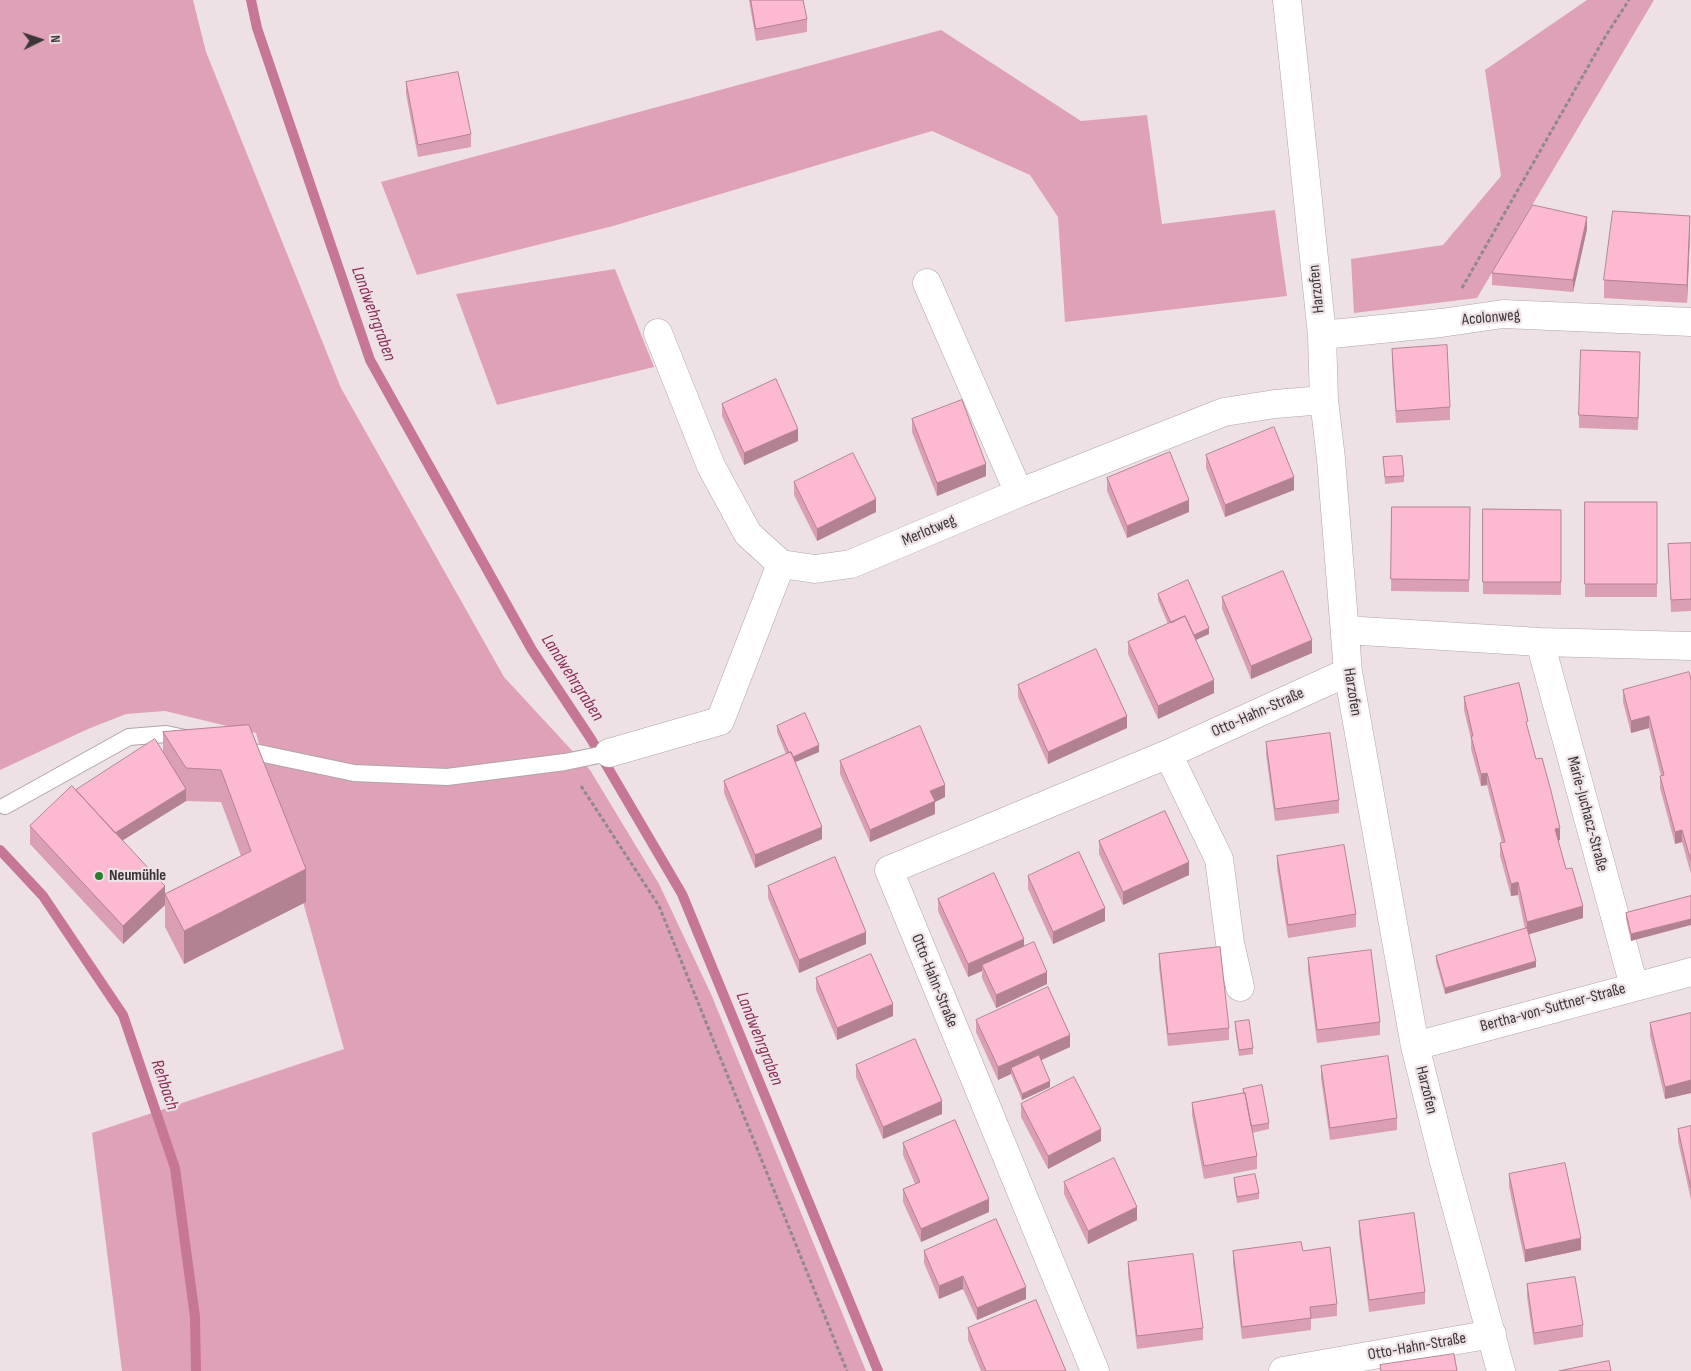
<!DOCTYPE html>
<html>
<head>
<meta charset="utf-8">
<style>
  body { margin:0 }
  #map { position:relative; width:1691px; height:1371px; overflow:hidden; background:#eee1e5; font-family:"Sofia Sans Condensed",sans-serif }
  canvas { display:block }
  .north { position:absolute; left:15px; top:15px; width:50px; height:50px; -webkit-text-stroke:4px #eee1e5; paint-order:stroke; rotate:86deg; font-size:14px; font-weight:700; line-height:20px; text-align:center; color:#3a3537 }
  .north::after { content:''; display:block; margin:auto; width:18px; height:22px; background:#3a3537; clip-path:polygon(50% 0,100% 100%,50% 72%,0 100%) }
</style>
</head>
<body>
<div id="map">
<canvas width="1691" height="1371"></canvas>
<div class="north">N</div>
</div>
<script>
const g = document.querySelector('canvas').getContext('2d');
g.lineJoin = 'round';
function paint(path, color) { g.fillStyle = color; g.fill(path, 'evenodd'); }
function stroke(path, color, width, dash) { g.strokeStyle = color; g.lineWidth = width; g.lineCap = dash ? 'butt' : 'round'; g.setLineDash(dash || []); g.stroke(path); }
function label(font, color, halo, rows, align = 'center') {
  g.font = font + ' "Sofia Sans Condensed",sans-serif'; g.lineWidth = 4.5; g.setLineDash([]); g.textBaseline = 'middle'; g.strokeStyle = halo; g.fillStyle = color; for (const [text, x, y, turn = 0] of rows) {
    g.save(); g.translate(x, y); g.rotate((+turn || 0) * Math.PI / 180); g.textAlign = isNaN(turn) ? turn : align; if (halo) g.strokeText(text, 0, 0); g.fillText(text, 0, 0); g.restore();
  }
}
paint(new Path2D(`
  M0,0H193L206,52L341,388L504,677L590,770L659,884L711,994L866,1371H122L92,1133L344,1049L256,733L165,711L126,714L88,729L0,770Z
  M1587,0H1654L1477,298L1354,313L1351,259L1443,245L1501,176L1485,70Z
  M941,30L1081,121L1147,115L1162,224L1275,210L1287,296L1065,322L1058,217L1030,175L932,131L613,226L417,275L381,182Z
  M615,269L654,367L497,405L456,294Z`), '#dea1b7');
stroke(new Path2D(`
  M251,0L257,28L370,360L532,650L591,739L682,894L878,1371
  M0,850L43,896L123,1015L175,1168L195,1317L196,1371`), '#c77796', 10);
const lane = new Path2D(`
  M240,749L354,773L447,777L565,762L609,753
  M5,806L129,737L166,734L185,738`);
const street = new Path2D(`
  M1287,0L1322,335L1324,400L1331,459L1348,672L1415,1046L1443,1158L1501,1371
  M927,283L1019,493
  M658,333L711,466L748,534L781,564L815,569L851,564L1019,493L1224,412L1275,404L1324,400
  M1322,335L1441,323L1503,314L1691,322
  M1345,630L1540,642L1691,646
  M1540,642L1634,986
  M609,753L720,721L781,564
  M1168,754L1219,859L1230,943L1240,987
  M1415,1046L1691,972
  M1095,1371L889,870L1168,754L1348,672
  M1283,1371L1492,1334`);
stroke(lane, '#b1a4a8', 18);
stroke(street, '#b1a4a8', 29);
stroke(new Path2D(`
  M1462,288L1605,37L1629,0
  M581,786L659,906L847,1371`), '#91888b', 3, [4, 2.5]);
stroke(lane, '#fff', 16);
stroke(street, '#fff', 28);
paint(new Path2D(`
  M749,0H803L807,19V32L756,41Z
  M406,82L471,134V147L418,157L406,94Z
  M1587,229L1573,292L1492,285V273Z
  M1690,234L1687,303L1604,298V280Z
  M1392,349L1450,407V420L1396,423L1392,362Z
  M1640,365L1638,430L1579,428V415Z
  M722,404L798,441L744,465L722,416Z
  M912,419L986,476L937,496L912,432Z
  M1206,455L1294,490L1225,517L1206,468Z
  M1383,457L1404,476V482L1385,484Z
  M1107,478L1189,512L1127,538L1107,491Z
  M794,482L876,512L817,541L794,495Z
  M1585,502H1657V597H1585Z
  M1392,507H1470L1469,592L1391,591Z
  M1483,509L1561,510V595L1483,594Z
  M1691,543V611L1671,612L1668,544Z
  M1158,594L1209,634L1196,640L1214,693L1158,719L1128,654V642L1168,624L1158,600Z
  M1222,597L1312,653L1251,679L1222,609Z
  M1691,679V874L1682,842L1675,844L1660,788V776H1661L1649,728L1631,733L1623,702V690Z
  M1018,685L1127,728L1048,764L1018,697Z
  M1464,697L1528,730L1536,759L1560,840L1558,841L1566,869L1583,918L1528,934L1536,967L1445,994L1436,962V956L1525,929L1518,895L1511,896L1500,856V843H1502L1487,785L1481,786L1471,749V739L1464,710Z
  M249,725L306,902L184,964L165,927V905L123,944L30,844V826L76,790L163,751V732ZM186,801L221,802L241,856L165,894L123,840Z
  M777,726L819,752L795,762L822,839L755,868L724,793V781L786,754L777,732Z
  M1266,742L1339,800V813L1275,821L1266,754Z
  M840,761L945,797L935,802V814L870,842L840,774Z
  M1099,841L1189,875L1123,905L1099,854Z
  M1277,856L1356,914V927L1288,938L1277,868Z
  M1028,876L1105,921L1053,944L1028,889Z
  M768,886L866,944L799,973L768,898Z
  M1691,896L1631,941L1626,919V913Z
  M938,899L1024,946L1047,984L996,1008L982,978V971L968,977L938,911Z
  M1159,954L1229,1028V1040L1168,1046L1159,967Z
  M1308,958L1380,1022V1035L1317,1043L1308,970Z
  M816,978L893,1016L837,1040L816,990Z
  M1691,1013V1093L1665,1099L1650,1036V1023Z
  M976,1020L1070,1047L1041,1060L1050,1087L1022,1100L1011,1074L998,1080L976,1032Z
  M1235,1022L1253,1048V1054L1239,1056L1235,1028Z
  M856,1065L942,1114L883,1139L856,1077Z
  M1321,1066L1397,1118V1130L1330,1140L1321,1078Z
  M1243,1089L1269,1123V1129L1252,1133L1257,1156V1169L1204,1179L1192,1115V1103L1243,1093Z
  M1021,1104L1101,1141L1048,1169L1021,1117Z
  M1691,1126V1200L1678,1141V1129Z
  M903,1143L989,1212L921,1242L903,1202V1189L915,1184L903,1155Z
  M1509,1174L1581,1250L1525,1262L1509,1187Z
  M1234,1178L1259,1193V1199L1237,1203L1234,1184Z
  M1064,1182L1137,1220L1088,1244L1064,1194Z
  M1359,1221L1425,1292V1304L1369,1312L1359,1233Z
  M924,1251L1026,1299L977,1320L963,1289L939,1299L924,1263Z
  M1233,1251H1303L1337,1304V1316L1311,1319V1330L1242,1339L1233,1263Z
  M1128,1262L1203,1328V1340L1137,1349L1128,1274Z
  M1527,1284L1583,1325V1337L1534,1345L1527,1297Z
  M968,1328L1066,1371H981L968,1340Z`), '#da9fb5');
paint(new Path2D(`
  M1690,216V234L1687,303V285Z
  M1587,217V229L1573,292V280Z
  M798,429V441L744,465V453Z
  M986,464V476L937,496V483Z
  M1294,477V490L1225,517V505Z
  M876,499V512L817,541V529Z
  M1189,500V512L1127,538V526Z
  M1209,628V634L1191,642V636Z
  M1312,640V653L1251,679V666Z
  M1214,680V693L1158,719V706Z
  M1127,716V728L1048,764V752Z
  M1649,716V728L1631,733V721Z
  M819,745V752L791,764V758Z
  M1487,773V785L1481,786V774Z
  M945,785V797L935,802V814L870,842V830L930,791Z
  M186,789V801L112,847V835Z
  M822,827V839L755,868V855Z
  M1560,828V840L1555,841V829Z
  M1682,830V842L1675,844V832Z
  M1189,862V875L1123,905V892Z
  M306,869V902L184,964V931Z
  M1518,882V895L1511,896V884Z
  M165,886V905L123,944V926Z
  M1583,906V918L1527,935V922Z
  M1105,908V921L1053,944V932Z
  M1691,919V925L1631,941V934Z
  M866,932V944L799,973V960Z
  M1024,939V951L982,965V971L968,977V964Z
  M1536,961V967L1445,994V988Z
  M1047,972V984L996,1008V995Z
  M893,1004V1016L837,1040V1028Z
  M1070,1035V1047L1013,1073L1011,1068V1074L998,1080V1067Z
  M1691,1080V1093L1665,1099V1087Z
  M1050,1081V1087L1022,1100V1094Z
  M942,1101V1114L883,1139V1127Z
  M1101,1129V1141L1048,1169V1156Z
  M989,1199V1212L921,1242V1229Z
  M1137,1207V1220L1088,1244V1231Z
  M1581,1238V1250L1525,1262V1250Z
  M963,1276V1289L939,1299V1286Z
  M1026,1287V1299L977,1320V1308Z`), '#b28293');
const building = new Path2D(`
  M751,0H803L807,19L756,29Z
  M458,72L471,134L418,145L406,82Z
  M1533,205L1587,217L1573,280L1492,273Z
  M1613,211L1690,216L1687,285L1604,280Z
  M1447,345L1450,407L1396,411L1392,349Z
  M1581,350L1640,352L1638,418L1579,415Z
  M776,379L798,429L744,453L722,404Z
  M962,400L986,464L937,483L912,419Z
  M1274,427L1294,477L1225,505L1206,455Z
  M1170,452L1189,500L1127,526L1107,478Z
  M853,453L876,499L817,529L794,482Z
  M1402,456L1404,476L1385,477L1383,457Z
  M1585,502H1657V584H1585Z
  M1392,507H1470L1469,580L1391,579Z
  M1483,509L1561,510V582H1483Z
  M1691,543V599L1671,600L1668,544Z
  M1283,571L1312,640L1251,666L1222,597Z
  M1188,580L1209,628L1194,635L1185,616L1171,623L1158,594Z
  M1185,616L1214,680L1158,706L1128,642Z
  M1096,649L1127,716L1048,752L1018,685Z
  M1689,672L1691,679V861L1682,830L1675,832L1660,776L1664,775L1649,716L1631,721L1623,690Z
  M1519,683L1528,721L1526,722L1536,759L1542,758L1551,791L1560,828L1555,829L1566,869L1572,868L1583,906L1527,922L1518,882L1511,884L1500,843L1505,842L1487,773L1481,774L1471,736H1473L1464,697Z
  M805,713L819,745L793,757L791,752L789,753L777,726Z
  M249,725L306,869L184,931L165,894L251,851L221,770L186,768L163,732Z
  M920,726L945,785L930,791L935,801L870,830L840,761Z
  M1330,733L1339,800L1275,809L1266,742Z
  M155,739L186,789L115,833L76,790Z
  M791,752L822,827L755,855L724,781Z
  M72,786L165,886L123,926L30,826Z
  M1165,811L1189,862L1123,892L1099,841Z
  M1344,845L1356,914L1288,925L1277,856Z
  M1079,852L1105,908L1053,932L1028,876Z
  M835,857L866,932L799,960L768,886Z
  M994,873L1024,939L968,964L938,899Z
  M1691,896V919L1631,934L1626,913Z
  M1527,928L1536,961L1445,988L1436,956Z
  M1034,942L1047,972L996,995L982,965Z
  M1220,947L1229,1028L1168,1034L1159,954Z
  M1371,950L1380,1022L1317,1030L1308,958Z
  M871,954L893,1004L837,1028L816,978Z
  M1048,987L1070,1035L998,1067L976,1020Z
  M1691,1013V1080L1665,1087L1650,1023Z
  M1249,1020L1253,1048L1239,1050L1235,1022Z
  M915,1039L942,1101L883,1127L856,1065Z
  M1039,1055L1050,1081L1022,1094L1011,1068Z
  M1388,1056L1397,1118L1330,1128L1321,1066Z
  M1074,1077L1101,1129L1048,1156L1021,1104Z
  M1262,1085L1269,1123L1251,1126L1245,1093H1244L1243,1089Z
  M1245,1093L1257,1156L1204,1166L1192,1103Z
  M955,1120L989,1199L921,1229L903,1189L920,1182L903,1143Z
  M1691,1126V1188L1678,1129Z
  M1114,1158L1137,1207L1088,1231L1064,1182Z
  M1565,1163L1581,1238L1525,1250L1509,1174Z
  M1255,1174L1259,1193L1237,1197L1234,1178Z
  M1414,1213L1425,1292L1369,1300L1359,1221Z
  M996,1219L1026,1287L977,1308L963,1276L939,1286L924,1251Z
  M1301,1242L1303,1251L1330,1247L1337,1304L1310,1307L1311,1318L1242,1327L1233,1251Z
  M1193,1254L1203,1328L1137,1336L1128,1262Z
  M1575,1277L1583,1325L1534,1333L1527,1284Z
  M1036,1300L1066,1371H986L968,1328Z
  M1454,1354L1457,1371H1381L1380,1365Z
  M1609,1361L1611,1371H1559Z`);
paint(building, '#feb9d2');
stroke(building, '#b28293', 1);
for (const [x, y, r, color] of [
  [99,876,5,"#297e2c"]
]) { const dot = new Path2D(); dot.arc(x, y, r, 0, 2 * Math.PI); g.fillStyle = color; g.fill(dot); stroke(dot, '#eee1e5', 2); }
label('16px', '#3a3537', '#eee1e5', [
  ["Harzofen",1317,289,-96],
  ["Acolonweg",1491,318,-5],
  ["Merlotweg",929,531,-23],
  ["Harzofen",1352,692,81],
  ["Otto-Hahn-Straße",1258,713,-24],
  ["Marie-Juchacz-Straße",1587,814,75],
  ["Otto-Hahn-Straße",934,981,68],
  ["Bertha-von-Suttner-Straße",1553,1008,-15],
  ["Harzofen",1426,1090,76],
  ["Otto-Hahn-Straße",1417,1347,-10]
]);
label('bold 16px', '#3a3537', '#eee1e5', [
  ["Neumühle",109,876]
], 'left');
label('italic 18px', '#8b2c58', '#eee1e5', [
  ["Landwehrgraben",373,314,70],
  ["Landwehrgraben",572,678,57],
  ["Landwehrgraben",759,1039,68],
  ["Rehbach",164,1085,71]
]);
</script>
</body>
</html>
